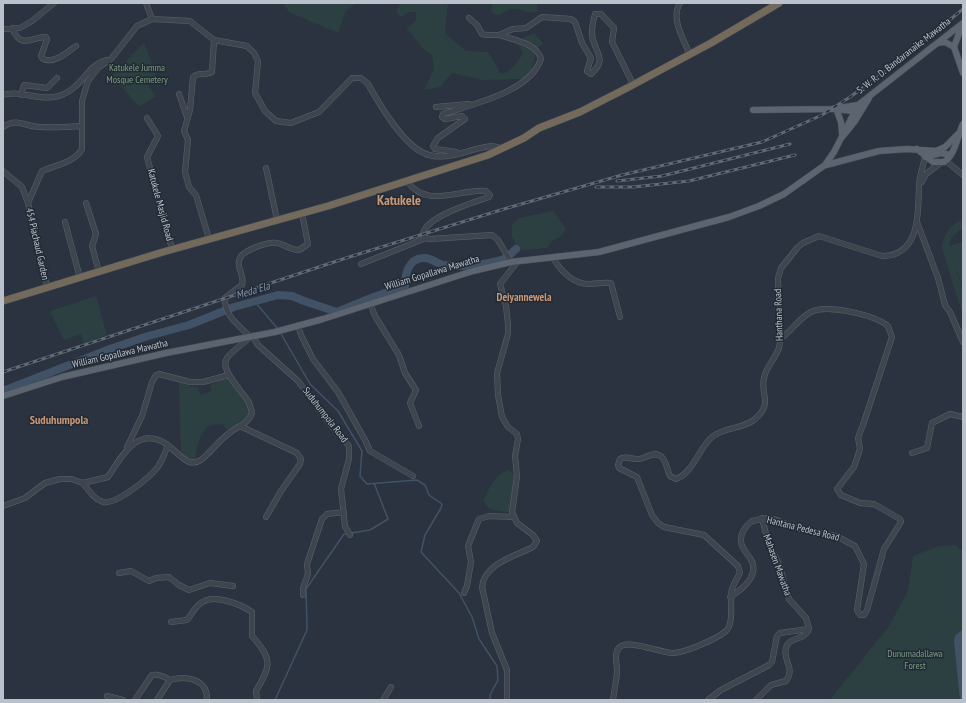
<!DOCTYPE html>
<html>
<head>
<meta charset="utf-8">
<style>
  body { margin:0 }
  #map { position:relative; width:966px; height:703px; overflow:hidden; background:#2a333f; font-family:"PT Sans Narrow",sans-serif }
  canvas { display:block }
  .frame { position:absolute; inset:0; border:4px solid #bac1ca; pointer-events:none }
</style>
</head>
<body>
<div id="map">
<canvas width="966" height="703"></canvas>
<div class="frame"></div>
</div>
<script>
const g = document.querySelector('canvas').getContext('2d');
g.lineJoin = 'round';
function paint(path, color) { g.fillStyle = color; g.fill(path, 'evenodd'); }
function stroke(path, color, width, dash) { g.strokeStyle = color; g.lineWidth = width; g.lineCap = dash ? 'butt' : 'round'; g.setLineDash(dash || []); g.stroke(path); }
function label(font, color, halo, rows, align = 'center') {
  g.font = font + ' "PT Sans Narrow",sans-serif'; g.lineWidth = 3; g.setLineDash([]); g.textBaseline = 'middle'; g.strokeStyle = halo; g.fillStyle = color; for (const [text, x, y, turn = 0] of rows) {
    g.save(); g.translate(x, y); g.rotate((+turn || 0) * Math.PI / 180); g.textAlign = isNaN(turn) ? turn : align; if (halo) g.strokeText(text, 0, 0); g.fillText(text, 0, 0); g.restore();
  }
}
paint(new Path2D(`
  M283,3H356L346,11L338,33L289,12Z
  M401,3H448L445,30L447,35L466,51L488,52L501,74C512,72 516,63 523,54L517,41L534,33L543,43L542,45L535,48C535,62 534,69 523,79L482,80L452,73L440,87L424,90L434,69L432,55L424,50L410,32L406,30L416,20V12H409L401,17L396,12Z
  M493,3H537L538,11C518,16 521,0 498,16L491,11Z
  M144,43L158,80L148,85L156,96L139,107L112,75Z
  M553,211L566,229L560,237L553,240L547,248L524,250L518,248L512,237V225L519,218Z
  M963,220V228L952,237L949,246L963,242V288L952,257L963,291V316L942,248C943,235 950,224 963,220Z
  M96,296L107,335L83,343L81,334L64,340L50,311Z
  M227,379H230C238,390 260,411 244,421C238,425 234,429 226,429L223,424C219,425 213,424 210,426C200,430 195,451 196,461L187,460L181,453L179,383L198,388L200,395L212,391L210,385Z
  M509,470L515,475L510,509L509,512H506C497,510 486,511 484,500C489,488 496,473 509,470Z
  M956,545L963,552V629L959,632L954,642L960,700H830L889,626L908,591L913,556L939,546Z`), '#2d4041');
paint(new Path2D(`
  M963,629V700H960L954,642L955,636Z`), '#425266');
stroke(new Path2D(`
  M255,302L278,329
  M280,332L310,384L338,411L362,451L360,476L367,484L417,480L425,485L429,495L442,504L441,508L425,535L421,552L459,593L472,617L479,639L497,666L498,680L490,695V700
  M352,533L370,530L388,519L374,483
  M275,700L307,630L306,589L344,534H348`), '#425266', 1.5);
stroke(new Path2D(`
  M3,391L110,349L148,336L189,325L234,307L278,295L292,296L304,301L337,312L371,298L405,286C405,275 408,259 423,258C430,257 436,263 443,265C457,268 491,264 504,259C509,257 512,252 516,249`), '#425266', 8);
const minor = new Path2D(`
  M146,3L152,19L190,21L214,40L247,46L254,53L258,61L255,93L265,111L276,121L291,123L319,112L352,78H361L368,84C380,105 405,149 429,155C443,159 459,154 472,150C482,148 492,143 502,149
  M680,3C670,18 684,40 690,55
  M469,18L477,25L482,34L487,35H499L513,29L526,28L542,17L571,19L575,22L582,43L591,58L587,71L591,74C606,60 598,56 593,40C591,33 593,21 595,14H601L614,28L612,42L633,84
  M12,28C21,51 34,36 46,37L47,39L41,56L43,59C54,64 67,53 76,46
  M3,29L20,28L32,21L54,3
  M179,94L187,117
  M3,95C23,89 42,104 64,94C83,86 87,65 107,60
  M21,95L24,85L47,88L57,78
  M436,107L469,104
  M147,118L158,136L147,157L172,249
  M3,127C19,117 24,127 40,127C54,128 68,127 82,126
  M456,152L435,149L433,146L438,138L465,119L462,116L445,119L442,117L443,114C473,104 530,92 541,59C537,43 513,40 499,35
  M946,161L963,175
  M266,168L277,220
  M3,171L22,187L28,203
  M407,181C427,210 461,188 486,191L490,195L489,197C472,203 428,216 423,233L426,238L430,239L492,235L498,240L511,262
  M922,182L926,174L939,164
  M86,203L96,234L92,246L99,272
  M65,222L80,278
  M917,222L938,278L945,305L950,312L963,342
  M209,239L196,195L189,187L185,172L188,140L184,131L190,110L193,77C198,72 206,76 212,72L214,40
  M553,258C561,271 573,284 589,284C597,284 604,282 611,283L620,317
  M361,264L426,238
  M47,287L28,203L42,171C56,165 75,162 82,149V101L88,81L99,67L111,59L137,26L152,19
  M370,303L375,316L399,355L405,373L416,390L410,403L419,426
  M298,325L301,335L313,359L338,392L365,440L370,451L413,476
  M253,337L258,345L298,381L329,423L349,446V459L341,489L345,526L350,535
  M240,426L297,453L301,459L300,464L281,491L266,517
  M127,447L142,416L152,382L156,375L159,374L190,382H203L229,375
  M912,453L927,448L932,423L950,414L963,417
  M83,483C89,491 94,499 103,502C116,505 149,478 157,468C162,462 165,453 168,445
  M3,506L25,498L45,483L60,479H71L83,483L108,477C122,456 138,424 168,445C174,450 182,459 189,462C193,463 198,462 201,460C212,451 220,439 232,431C240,426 249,422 252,413C251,409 250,404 248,401C242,391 219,369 227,358C233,350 243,344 250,337C239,325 224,316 225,298L242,285C245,276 237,269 239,261C240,250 268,242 277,243C284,244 290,250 298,250C302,249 305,246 308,244L302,213
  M762,518L768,542L779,564L789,599L806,618L809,629
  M119,573L131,571L149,581L156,578L169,577L179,585L189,590L210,583L233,586
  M464,593L467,586L471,562L468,546L479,519L489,516L513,517
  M303,595V588L308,574L307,564L322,519L327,514L344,512
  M730,597C743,589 761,574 750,558C746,552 740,546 741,539C741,531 747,525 752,521L768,518L774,519L797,528L836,536L855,546L864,564L857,610L860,615H864L867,610L884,549L901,522L900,519L874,504L860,503L841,495L837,489L854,467L860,449L858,438L864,422L892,337L888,326C875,315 827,304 811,312C799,318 791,332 780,339
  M171,622L187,620C191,615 195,607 201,603C213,593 240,604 252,612V636C273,660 271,665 256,691L257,700
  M170,680C186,675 208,679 207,700
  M107,696L123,700
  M135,700L152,675C159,674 164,676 170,680L157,700
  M383,700L391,687
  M507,700V670L492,633L482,587C484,564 515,556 533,547L537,541L533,535L517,523L512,512L517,476L515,456L518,439L517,434L508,427L502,417L498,395L497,373L508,334V325L506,306L500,284L518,261
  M613,700C614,690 617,680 617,670C617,663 614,655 618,649C626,637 659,653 673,653C684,653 717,639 726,631C735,622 729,601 732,589C734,583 737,578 740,573L738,566L704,535L664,527L658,523L652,515L637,477L619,468L618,465L620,459C626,455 632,460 639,459C643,459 647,456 651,455C665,451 666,467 670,476L676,479C693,473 699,448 712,437C724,427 742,429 754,420C774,403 760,396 764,378C766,367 775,359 779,348C782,340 778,290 778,278L781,268L798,247L803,243L819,236L882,256C921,256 918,212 919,185C920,175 923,166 925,157
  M708,700L721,690L769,665L772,662L777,636L780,633L809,629
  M756,700L771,685L786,681C796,667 782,661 786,648C789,636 805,641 809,629`);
const major = new Path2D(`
  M962,25L954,47L963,73
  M938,43L945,42L954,47
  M834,109L854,111
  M753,110L832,109L858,105
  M837,111L841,122L842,133
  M842,137L855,121L869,98
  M917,149L933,162H944C956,154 957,136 963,124
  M925,157L941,153L951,155
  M826,165L879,151L907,149L936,151L945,147L958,134
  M3,396L62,377L166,353L275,332L323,319L473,271L511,262L599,252L729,217L759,206L784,194L825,165L834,152L858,105L963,23`);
const highway = new Path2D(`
  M3,301L163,252L328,206L488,155L524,138L539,128L580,112L627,88L711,43L779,3`);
stroke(minor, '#5c636d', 6);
stroke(major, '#474e58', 7);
stroke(highway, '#48505a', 8);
stroke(minor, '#3e454f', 5);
stroke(major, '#5c646f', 6);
stroke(highway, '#746a5c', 7);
const rail = new Path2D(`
  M617,181L662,176L790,144
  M596,187H633L689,181L795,155
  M3,372L346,258L504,209L622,175L762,142L822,115L850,97L900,61L963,9`);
stroke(rail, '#606a76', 3);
stroke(rail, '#222a35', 1.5, [4.5]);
label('10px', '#bac1ca', '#222a35', [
  ["S. W. R. D. Bandaranaike Mawatha",904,56,-38],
  ["Katukele Masjid Road",160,205,75],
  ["454 Piachaud Garden",37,244,77],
  ["William Gopallawa Mawatha",432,273,-17],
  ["Hanthana Road",779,315,-92],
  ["William Gopallawa Mawatha",120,354,-13],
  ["Suduhumpola Road",325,415,52],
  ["Hantana Pedesa Road",803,529,14],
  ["Mahasen Mawatha",777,565,70]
]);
label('10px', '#7c9c83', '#222a35', [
  ["Katukele Jumma",137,68],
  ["Mosque Cemetery",137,80],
  ["Dunumadallawa",915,654],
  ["Forest",915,666]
]);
label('italic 11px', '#7f92a9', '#222a35', [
  ["Meda Ela",253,291,-17]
]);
label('bold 11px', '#c99876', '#222a35', [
  ["Deiyannewela",524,298]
]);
label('bold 12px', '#c99876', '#222a35', [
  ["Suduhumpola",59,421]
]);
label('bold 14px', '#c99876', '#222a35', [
  ["Katukele",399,201]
]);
</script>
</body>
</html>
